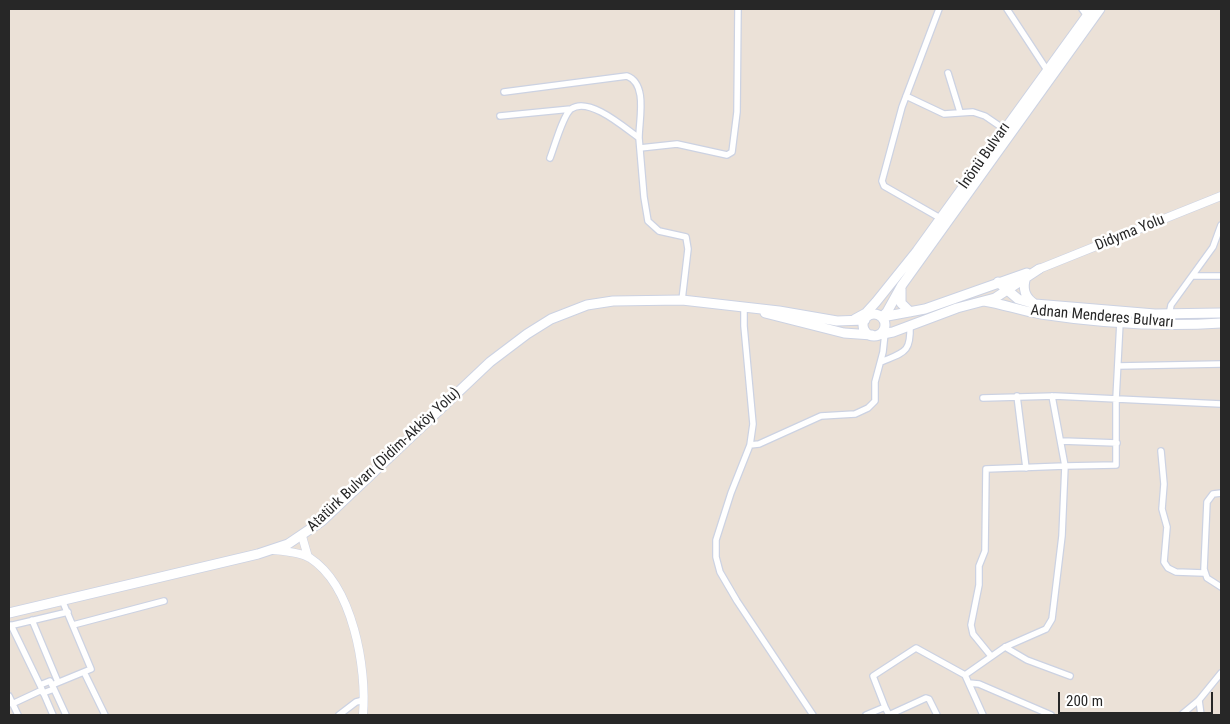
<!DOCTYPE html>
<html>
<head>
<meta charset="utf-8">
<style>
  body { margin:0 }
  #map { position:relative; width:1230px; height:724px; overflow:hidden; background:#ebe1d7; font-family:"Roboto Condensed",sans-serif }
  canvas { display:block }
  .frame { position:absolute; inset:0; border:10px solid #272727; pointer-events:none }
  .scale { position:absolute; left:1058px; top:692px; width:155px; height:22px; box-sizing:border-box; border:2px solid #272727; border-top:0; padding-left:6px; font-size:15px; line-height:18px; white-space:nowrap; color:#272727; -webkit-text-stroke:4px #fff; paint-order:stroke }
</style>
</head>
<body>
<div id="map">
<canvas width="1230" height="724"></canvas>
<div class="frame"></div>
<div class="scale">200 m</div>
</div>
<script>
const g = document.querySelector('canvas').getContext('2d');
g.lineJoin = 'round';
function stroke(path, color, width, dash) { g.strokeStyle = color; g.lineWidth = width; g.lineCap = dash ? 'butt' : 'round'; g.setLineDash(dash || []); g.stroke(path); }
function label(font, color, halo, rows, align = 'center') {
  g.font = font + ' "Roboto Condensed",sans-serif'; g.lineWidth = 5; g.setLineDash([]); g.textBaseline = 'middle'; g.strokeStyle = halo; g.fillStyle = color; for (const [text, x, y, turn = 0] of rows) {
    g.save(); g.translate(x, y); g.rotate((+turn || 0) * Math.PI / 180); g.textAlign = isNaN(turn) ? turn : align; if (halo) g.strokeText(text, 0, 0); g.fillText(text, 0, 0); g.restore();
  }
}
const minor = new Path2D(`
  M939,9L902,107L882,181L884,186L940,218
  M1007,9L1047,70
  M1082,9L1087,16
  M948,73L960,112
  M504,92L627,76C648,84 639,119 639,138
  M906,96L944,114L973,112L985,116L1004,129
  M500,116L571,109
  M640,148L677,144L727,155L732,152L737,112L738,9
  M550,158C554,148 563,115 571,109C589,96 625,128 639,138L644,197L648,221L659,231L686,237L688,249L682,300
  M1194,276H1221
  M744,308V326L753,424L750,445L731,493L716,540V557L720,572L737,601L813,715
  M1169,315L1171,305L1213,247L1221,225
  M881,362C904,352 911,353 910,326
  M1118,366L1221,364
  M1017,396L1026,468
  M983,398L1055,396L1221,404
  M1062,441L1117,443
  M750,445L759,444L821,416L855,414L868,408L875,401V382L883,352L885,333
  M1161,451L1164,484L1162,509L1167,527L1164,562L1168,568L1176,572L1204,573
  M1221,493L1213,494L1207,502L1204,569L1207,578L1221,587
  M32,620L58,682
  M11,625L40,685
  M73,625L164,601
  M9,626L68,612
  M1005,647L1027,660L1070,676
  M991,656L973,634L971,625L979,585V566L985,551L986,469L1065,466L1052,396
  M84,672L105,715
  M965,675L1005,647L1046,629L1052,619L1062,536L1065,466L1116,465V399L1120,322
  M969,683L979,684L1051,715
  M52,685L91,669L62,600
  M54,689L66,715
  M43,693L54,689L50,681L40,685L53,715
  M9,696L18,715
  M1199,700L1201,715
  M12,704L42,690
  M885,707L873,676L916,648L965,675L983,715
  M339,715L356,702L364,700
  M866,715L885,707L889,715
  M889,715L926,698L929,699L937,715
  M1181,715L1199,700L1221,673`);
const tertiary = new Path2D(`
  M1039,269L1221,196
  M302,536L308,557
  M273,550C284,551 300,552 310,558C353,586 367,668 363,715`);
const secondary = new Path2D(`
  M1026,277C1022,288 1025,298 1035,304
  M998,282L1018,299L1035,304L1155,314L1221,313
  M901,289V303L910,312
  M984,301C1003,304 1022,311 1041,314C1100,323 1161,327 1221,323
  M765,313L844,333L872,335
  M863 325a11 11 0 1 1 22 0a11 11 0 1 1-22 0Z
  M882,317L887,312L902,285L1100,9
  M882,317L925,309L1027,273
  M855,319L866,313L876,302L917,251L1092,9
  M878,335L893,332L957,308L995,298L1039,269
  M9,613L258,554L288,544L322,521L490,362L527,334L551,319L587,305L613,301L682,300L779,311L837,321L865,320`);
stroke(minor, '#ccd2e2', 8);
stroke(tertiary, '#ccd2e2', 9);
stroke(secondary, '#ccd2e2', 11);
stroke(minor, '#fff', 5.5);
stroke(tertiary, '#fff', 8);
stroke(secondary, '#fff', 9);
label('15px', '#272727', '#fff', [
  ["İnönü Bulvarı",985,156,-55],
  ["Didyma Yolu",1130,233,-22],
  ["Adnan Menderes Bulvarı",1102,317,5],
  ["Atatürk Bulvarı (Didim-Akköy Yolu)",384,460,-43]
]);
</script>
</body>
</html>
